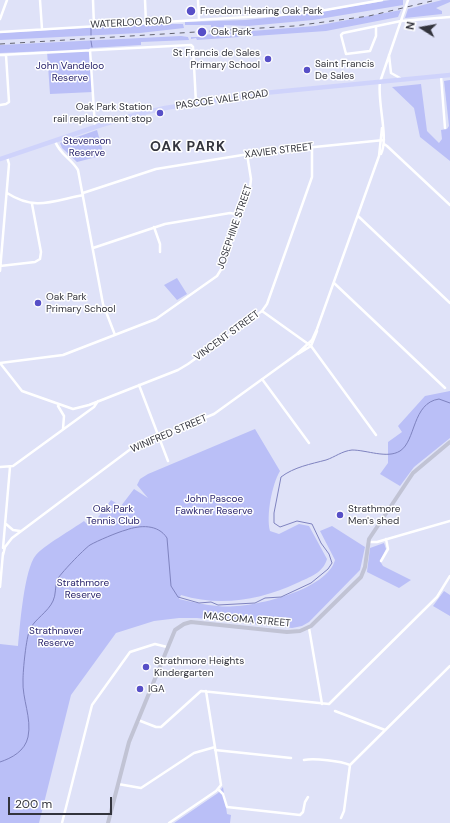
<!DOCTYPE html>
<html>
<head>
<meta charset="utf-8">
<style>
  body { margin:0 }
  #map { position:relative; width:450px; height:823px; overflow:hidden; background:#dfe2f8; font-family:"DM Sans",sans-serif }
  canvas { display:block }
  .north { position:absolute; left:402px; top:8px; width:40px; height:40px; -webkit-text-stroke:3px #fff; paint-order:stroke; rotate:281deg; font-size:11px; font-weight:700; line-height:16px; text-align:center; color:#33343d }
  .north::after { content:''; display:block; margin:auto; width:14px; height:18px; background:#33343d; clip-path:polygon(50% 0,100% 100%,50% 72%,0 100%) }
  .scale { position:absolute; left:8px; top:797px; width:104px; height:18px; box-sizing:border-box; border:2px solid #33343d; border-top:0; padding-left:5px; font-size:12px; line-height:14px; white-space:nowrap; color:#33343d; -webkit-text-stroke:3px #fff; paint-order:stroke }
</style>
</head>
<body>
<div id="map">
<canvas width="450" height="823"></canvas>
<div class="north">N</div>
<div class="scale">200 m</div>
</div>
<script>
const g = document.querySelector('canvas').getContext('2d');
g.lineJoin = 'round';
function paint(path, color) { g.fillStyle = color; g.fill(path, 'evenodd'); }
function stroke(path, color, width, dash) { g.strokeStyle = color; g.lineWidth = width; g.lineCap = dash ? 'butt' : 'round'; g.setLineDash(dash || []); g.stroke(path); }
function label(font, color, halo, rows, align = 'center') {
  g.font = font + ' "DM Sans",sans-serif'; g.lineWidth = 3; g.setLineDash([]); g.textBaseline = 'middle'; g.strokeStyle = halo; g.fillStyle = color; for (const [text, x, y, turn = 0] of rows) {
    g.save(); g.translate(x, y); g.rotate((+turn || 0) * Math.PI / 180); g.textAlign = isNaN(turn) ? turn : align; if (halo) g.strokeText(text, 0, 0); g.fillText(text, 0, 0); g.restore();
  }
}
paint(new Path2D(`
  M390,0H403V5L313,20L248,26L224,25V27H211V25H185V22L246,20L313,13Z
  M442,0H450V2L436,8L442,11V14L405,18L408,9Z
  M401,10L398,17L326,31L197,40L196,38L191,39V37H201V35L315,26Z
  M148,24H183L184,28L140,33L0,40V33Z
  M181,36L188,37L189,40L141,42V45L90,48L93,92L50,94L47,51L0,53V45Z
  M450,80V161L420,137L414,108L392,87L421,84L427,131L439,143L442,139L441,130L447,129L449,126L444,81Z
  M97,130L104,155L77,162L62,148L60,143Z
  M177,278L187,294L177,300L164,285Z
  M450,391V438L414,467L400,486L380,474L388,463V442L402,432L398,426L425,396Z
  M255,429L280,471C272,484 266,516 270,531L279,534L299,524L309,526L327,559C323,573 310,577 297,583C261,600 220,607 181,595L179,599C192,602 205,605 218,606C247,610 327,591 335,560L320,531L332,526L365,547L360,570L309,622L302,626L292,628L197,618H179L154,621L116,633L71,695L39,823H0V644L18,646C20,626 24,569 36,555C42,547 74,528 84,521L87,524L92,517L96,520L111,500L121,506L134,489L148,498L137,485L140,479L148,474Z
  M384,543L386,549L380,561L383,566L411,580L399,588L367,572L370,548Z
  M444,591L450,595V616L433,606Z
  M223,787L227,814L231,815L230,823H174L218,793Z`), '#babff7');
stroke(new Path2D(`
  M91,28V35
  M91,41L92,47
  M0,762C12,758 25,751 28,737C32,718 22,699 23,680C23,670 26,638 30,629C35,619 48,612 53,601C56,595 55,587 57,580C59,575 84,549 90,545C97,541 118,532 126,530C140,525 158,524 167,538L171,586L178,597L199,603L211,602L218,605L255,603L265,598L281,597L311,583L328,569L332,563L329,554L321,543L312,524L297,521L280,527L274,523V513L281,477C294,467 311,464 326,460C335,457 342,451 352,450C367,450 387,459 400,451C416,441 412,403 439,399L450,403`), '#7f83bf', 1);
stroke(new Path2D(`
  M40,0L42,29
  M93,0L94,26
  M145,0L146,23
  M198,0L199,20
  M0,19L7,0
  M376,27V36L370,51L346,54L341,35L343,33L401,21L450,17
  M0,32L280,15L320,11L382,0
  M90,50L95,126
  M0,55L191,45L193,47L196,103
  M389,55L391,73L400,78
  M441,76L445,128
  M0,105L6,104L9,102L6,55
  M55,141C60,155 71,158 78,170L103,304L115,335
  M384,144L387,146L450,205
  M381,154C389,138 377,102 380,82L408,0
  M7,193C35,211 52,201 83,195
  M83,193L156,169L255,153L384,140
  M358,216L450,303
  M154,227L160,244V252
  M93,248L165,224L230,213L240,215
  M0,266L35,262L40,259L41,252L32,204
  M0,271L9,164L7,157
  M334,283L445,388
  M262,311L311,346L376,435
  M298,354L311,346L317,331
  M0,363L22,391L73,409L89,405L178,370L188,364L262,311L267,304L312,177V147
  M0,363L63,355L156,319L217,276L222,268L250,188L251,179L247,154
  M262,379L309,443
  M139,385L168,461
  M58,406L64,416L63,429
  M0,467L13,466L94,407L98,401
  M6,524L13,530L20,531
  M368,542H377L450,521
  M3,548L10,467
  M3,555L5,547L12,538L132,448L214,414L297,354L312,340L317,329L379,156L382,128
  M381,561L388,549L386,539
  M0,587L3,553
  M309,628L322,704
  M335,711L385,730
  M138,720L156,727H161L201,691L329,704L437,597L450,576
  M215,750L291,758
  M304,760C314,758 341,761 350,765
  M118,784L141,788L194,753L215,747
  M218,789L223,794L227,807L300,815L303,812L305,802L308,797
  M341,818L344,811L350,765L450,666
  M62,823L92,705L130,652L155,644L167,647
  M169,823L216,791L221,785L206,691`), '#fff', 2.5);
stroke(new Path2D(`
  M108,823L129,742L175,630L184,624L191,622L287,632L300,631L311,626L361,577L365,567L369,539L413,473L450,442`), '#c1c3d4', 4);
stroke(new Path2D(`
  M0,159L95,127L134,115L165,108L264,93L450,75`), '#cfd3fb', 4.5);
stroke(new Path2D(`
  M0,44L294,26L369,16L436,0`), '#61626f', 1, [5, 5]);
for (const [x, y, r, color] of [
  [191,11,5,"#574fc7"],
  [202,32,5,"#574fc7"],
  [268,59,4,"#574fc7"],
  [307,70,4,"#574fc7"],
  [160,113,4,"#574fc7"],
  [38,303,4,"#574fc7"],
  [340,515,4,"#574fc7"],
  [146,667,4,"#574fc7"],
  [140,689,4,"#574fc7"]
]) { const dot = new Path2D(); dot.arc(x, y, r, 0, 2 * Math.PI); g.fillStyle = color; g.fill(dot); stroke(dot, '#fff', 1.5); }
label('10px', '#33343d', '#fff', [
  ["Freedom Hearing Oak Park",200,11],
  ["Oak Park",211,32],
  ["St Francis de Sales",260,53,"right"],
  ["Primary School",260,65,"right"],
  ["Saint Francis",315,64],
  ["De Sales",315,76],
  ["Oak Park Station",152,107,"right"],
  ["rail replacement stop",152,119,"right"],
  ["Oak Park",46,297],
  ["Primary School",46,309],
  ["Strathmore",348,509],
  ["Men's shed",348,521],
  ["Strathmore Heights",154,661],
  ["Kindergarten",154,673],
  ["IGA",148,689]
], 'left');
label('10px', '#33343d', '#fff', [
  ["WATERLOO ROAD",131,23,-3],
  ["PASCOE VALE ROAD",222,100,-8],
  ["XAVIER STREET",279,151,-7],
  ["JOSEPHINE STREET",235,227,-71],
  ["VINCENT STREET",227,336,-36],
  ["WINIFRED STREET",169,434,-23],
  ["MASCOMA STREET",247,620,5]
]);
label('10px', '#2a256d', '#fff', [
  ["John Vandeloo",70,66],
  ["Reserve",70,78],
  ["Stevenson",87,141],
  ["Reserve",87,153],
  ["John Pascoe",214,499],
  ["Fawkner Reserve",214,511],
  ["Oak Park",113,509],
  ["Tennis Club",113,521],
  ["Strathmore",83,583],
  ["Reserve",83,595],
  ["Strathnaver",56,631],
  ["Reserve",56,643]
]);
g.letterSpacing = '1px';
label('bold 14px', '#33343d', '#fff', [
  ["OAK PARK",188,147]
]);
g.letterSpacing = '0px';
</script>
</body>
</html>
